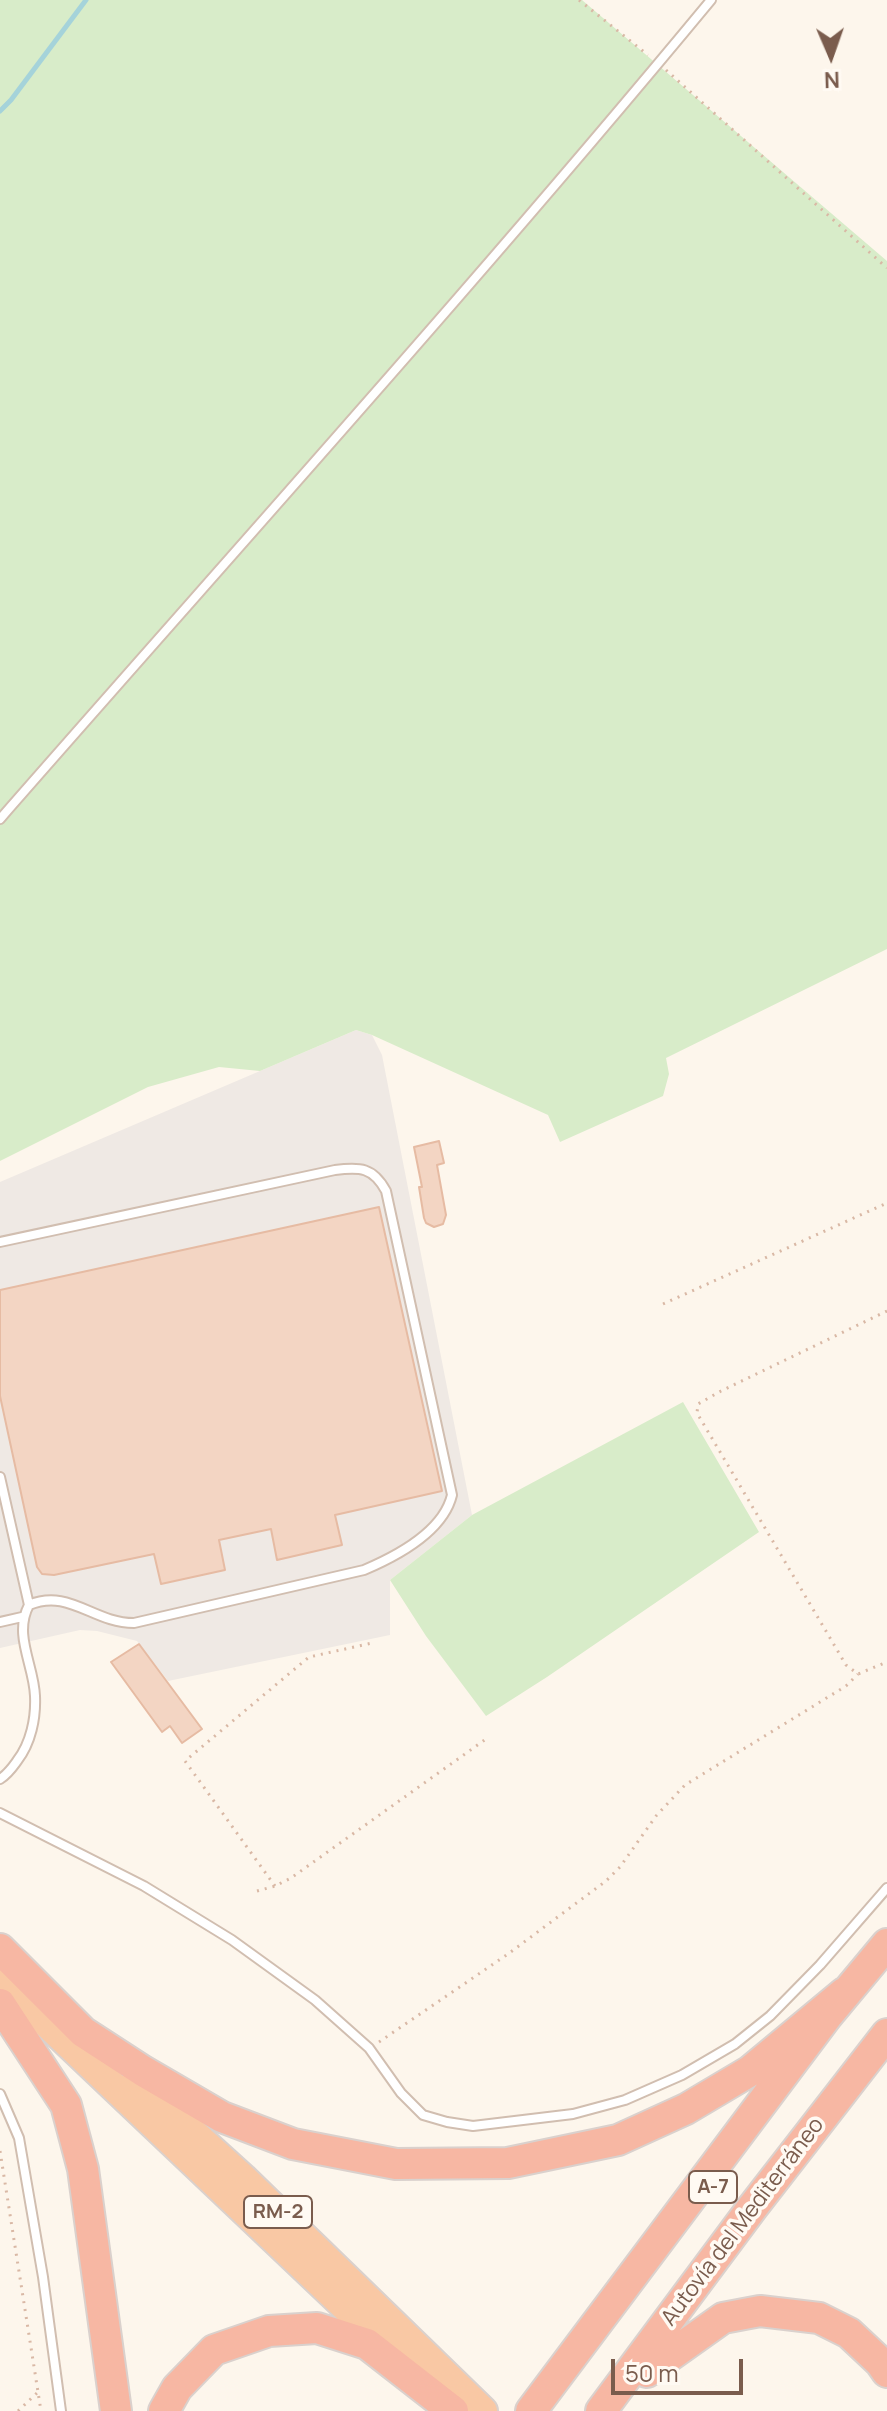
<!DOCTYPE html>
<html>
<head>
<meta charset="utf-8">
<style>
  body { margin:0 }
  #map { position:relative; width:887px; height:2411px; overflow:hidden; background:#fdf6ec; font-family:Manrope,sans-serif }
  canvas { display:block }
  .north { position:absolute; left:791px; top:16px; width:80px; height:80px; -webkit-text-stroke:6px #fffaf3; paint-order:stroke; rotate:178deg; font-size:22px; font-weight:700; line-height:32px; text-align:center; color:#7a5c4d }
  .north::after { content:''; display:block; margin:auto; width:28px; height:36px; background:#7a5c4d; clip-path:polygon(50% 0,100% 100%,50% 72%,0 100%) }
  .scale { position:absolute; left:611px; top:2359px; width:132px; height:36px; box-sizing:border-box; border:4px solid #7a5c4d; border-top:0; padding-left:10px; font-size:24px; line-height:28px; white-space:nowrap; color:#7a5c4d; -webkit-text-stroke:6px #fffaf3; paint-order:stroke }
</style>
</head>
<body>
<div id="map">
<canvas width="887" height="2411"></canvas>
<div class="north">N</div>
<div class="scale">50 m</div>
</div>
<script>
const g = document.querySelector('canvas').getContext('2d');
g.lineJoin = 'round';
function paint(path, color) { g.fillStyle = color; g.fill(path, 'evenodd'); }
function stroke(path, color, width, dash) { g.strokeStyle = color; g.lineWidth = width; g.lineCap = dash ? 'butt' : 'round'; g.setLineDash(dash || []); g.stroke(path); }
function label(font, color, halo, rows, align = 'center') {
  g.font = font + ' Manrope,sans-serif'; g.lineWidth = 7; g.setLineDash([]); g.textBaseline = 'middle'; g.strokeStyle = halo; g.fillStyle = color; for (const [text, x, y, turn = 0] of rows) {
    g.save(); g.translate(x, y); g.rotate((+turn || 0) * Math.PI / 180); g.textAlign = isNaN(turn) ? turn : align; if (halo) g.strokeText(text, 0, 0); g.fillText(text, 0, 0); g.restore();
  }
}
paint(new Path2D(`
  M356,1030L372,1035L382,1055L472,1515L390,1580V1635L168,1681L137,1641L97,1631L80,1630L0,1648V1182Z`), '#efe9e4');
paint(new Path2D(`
  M0,0H582L887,261V949L666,1058L669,1074L663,1096L560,1142L548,1115L372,1035L356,1030L260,1071L219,1067L148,1087L0,1161Z
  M683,1402L759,1532L547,1677L486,1716L426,1636L390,1580L472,1515Z`), '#d8ecc9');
stroke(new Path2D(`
  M0,111L11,100L86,0`), '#a5d3da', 5);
const building = new Path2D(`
  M439,1141L444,1163L437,1165L446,1215L443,1224L434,1227L426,1223L424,1218L419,1187H422L414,1147Z
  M379,1207L442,1491L335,1515L342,1545L277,1560L271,1529L219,1540L225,1570L161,1584L154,1554L54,1575L42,1574L37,1567L0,1396V1290Z
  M139,1644L202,1729L182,1743L170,1726L162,1732L111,1662Z`);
paint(building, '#f3d5c3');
stroke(building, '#e6bba3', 2);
const service = new Path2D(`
  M0,819C238,547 481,278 711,0
  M0,1242L335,1170C360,1167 373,1167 386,1191L452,1495C443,1532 397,1556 364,1570L134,1623C93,1623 69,1588 29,1605C13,1635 34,1665 35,1696C36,1718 31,1743 17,1761C12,1768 8,1774 0,1779
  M0,1477L29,1605
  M0,1622L22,1617
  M0,1813L144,1886L232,1940L315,2000L369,2048L401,2093L423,2115L447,2122L473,2126L573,2114L625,2100L682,2075L735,2044L770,2016L820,1965L887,1888
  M0,2094L19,2138L43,2277L61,2411`);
const trunk = new Path2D(`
  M0,1979L394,2353
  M136,2081L243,2178L483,2411`);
const motorway = new Path2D(`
  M0,1949L83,2032L143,2071L222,2117L293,2144L396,2164L508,2163L618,2140L686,2109L750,2071L844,1993
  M0,2004L66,2105L83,2169L116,2411
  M647,2372L723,2318L760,2311L819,2318L849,2333L880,2362L887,2372
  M164,2411L177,2388L214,2350L269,2331L317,2328L367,2344L453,2411
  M531,2411L827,2016L887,1944
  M601,2411L752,2208L887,2034`);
stroke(service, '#d1beb0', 12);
stroke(trunk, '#dad1cd', 32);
stroke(motorway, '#dad1cd', 34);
stroke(new Path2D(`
  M579,0L648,55
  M666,70L887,268
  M663,1304L887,1203
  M887,1311L721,1391L698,1404L697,1413L846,1665L858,1674L887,1662
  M275,1886L185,1761L309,1657L372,1643
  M257,1891L275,1886L291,1878L486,1739
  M379,2042L508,1954L606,1881L620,1867L656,1816L685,1785L846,1686L858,1674
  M0,2151L41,2411
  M18,2411L37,2393`), '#d9b8a5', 3, [2, 6]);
stroke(service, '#fff', 8);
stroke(trunk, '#f9c8a4', 28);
stroke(motorway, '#f7b7a3', 30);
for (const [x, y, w] of [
  [713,2187,48],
  [278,2212,68]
]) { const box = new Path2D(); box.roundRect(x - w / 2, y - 16, w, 32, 6); g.fillStyle = '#fffaf3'; g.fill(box); stroke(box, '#7a5c4d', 2); }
label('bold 20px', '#7a5c4d', null, [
  ["A-7",713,2187],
  ["RM-2",278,2212]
]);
label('22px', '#7a5c4d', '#fffaf3', [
  ["Autovía del Mediterráneo",743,2222,-53]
]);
</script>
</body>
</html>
